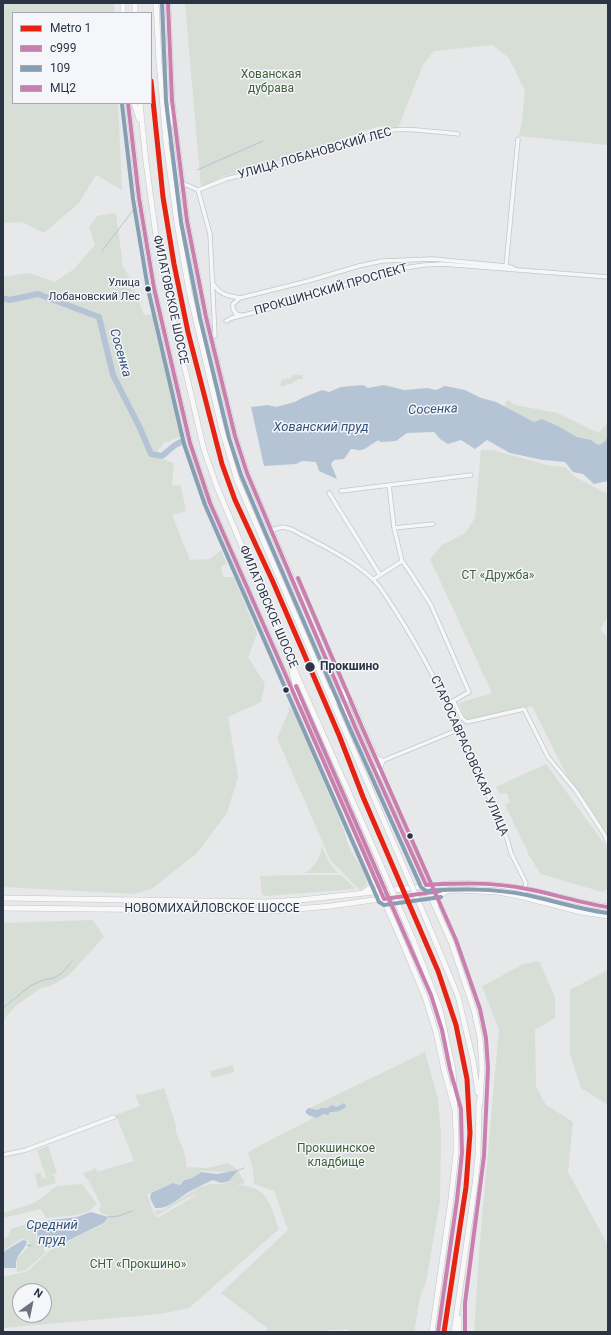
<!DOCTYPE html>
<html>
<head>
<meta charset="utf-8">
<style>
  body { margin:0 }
  #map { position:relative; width:611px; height:1335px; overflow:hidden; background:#e6e8ea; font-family:Roboto,sans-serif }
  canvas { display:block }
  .frame { position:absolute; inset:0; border:4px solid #2b3445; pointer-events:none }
  .legend { position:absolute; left:12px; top:12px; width:140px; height:92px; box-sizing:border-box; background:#f4f6f9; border:1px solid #a4a8b1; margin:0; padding:5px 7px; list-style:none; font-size:12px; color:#2b3445 }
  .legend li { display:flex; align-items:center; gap:8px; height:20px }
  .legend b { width:20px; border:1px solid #a4a8b1 }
  .north { position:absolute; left:12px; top:1283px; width:40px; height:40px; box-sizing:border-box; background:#f4f6f9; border:1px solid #a4a8b1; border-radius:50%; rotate:33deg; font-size:11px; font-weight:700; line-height:16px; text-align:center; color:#2b3445 }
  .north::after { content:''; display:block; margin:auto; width:14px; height:18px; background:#6c737f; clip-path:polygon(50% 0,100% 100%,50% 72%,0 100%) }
</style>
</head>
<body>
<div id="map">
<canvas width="611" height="1335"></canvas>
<div class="frame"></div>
<ul class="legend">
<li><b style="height:5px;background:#e42313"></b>Metro 1</li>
<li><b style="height:5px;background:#ca80af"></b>с999</li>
<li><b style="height:5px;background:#869fb5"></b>109</li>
<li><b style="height:5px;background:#ca80af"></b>МЦ2</li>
</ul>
<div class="north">N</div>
</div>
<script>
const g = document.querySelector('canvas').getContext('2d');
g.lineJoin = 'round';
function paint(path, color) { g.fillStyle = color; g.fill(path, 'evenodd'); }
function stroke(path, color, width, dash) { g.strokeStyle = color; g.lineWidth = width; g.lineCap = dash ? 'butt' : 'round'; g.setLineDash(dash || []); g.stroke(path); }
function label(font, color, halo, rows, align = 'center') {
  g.font = font + ' Roboto,sans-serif'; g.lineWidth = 3; g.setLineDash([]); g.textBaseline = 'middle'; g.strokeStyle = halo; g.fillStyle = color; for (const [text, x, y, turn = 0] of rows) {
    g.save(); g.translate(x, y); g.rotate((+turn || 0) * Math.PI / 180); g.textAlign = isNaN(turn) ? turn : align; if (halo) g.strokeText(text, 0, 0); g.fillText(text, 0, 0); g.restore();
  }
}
paint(new Path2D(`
  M3,3H114V13H13V103H118L122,190L96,175L79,203L44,233L22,222L3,223Z
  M185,3H608V145L519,136L522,120L525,91L509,58L492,45L434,51L423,65L398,128L379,126L304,153L259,167L224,176L201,188Z
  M116,213L123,266L131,280L144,315L155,314L184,436L173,439L169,442H165L153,456L174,463L172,485L181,486L186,511L172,515L190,560L210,559L221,550L226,563L221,567L223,577H234L257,634L248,657L265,684L261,702L228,717L238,777L227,813L196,854L153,888L135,894L3,887V277L29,273L55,282L74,269L95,245L89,227L97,216Z
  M294,375H302L303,378L302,379H299L290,384H288L282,387L280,385L282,380L288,378L290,381V378Z
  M506,401H509L515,405L557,413L599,433L608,422V437L603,443L598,445L591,440L577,437L558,426L542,419L534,422L505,407Z
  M481,450H492L547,465L565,467L575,477L608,494V616L601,628L602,632L608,636V840L567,776L532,706L472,723L464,717L459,703L492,693L430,559L442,545L465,533L475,518Z
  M288,705L295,714L343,828C346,838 349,849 355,858C360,866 366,873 367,883L362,889H359L331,861L277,738L289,711Z
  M546,764L608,849V889L602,892L541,874L527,853L528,852L505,805L510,802L507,793L500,794L496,787Z
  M322,847L329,862L338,873H305C315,867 320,858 322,847Z
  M301,875H341L356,889L265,896L262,894L260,876Z
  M93,920L104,937L68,976L51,986L41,988L17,1005L7,1015L3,1022V923Z
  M539,961L555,997V1018L535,1030L536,1086L546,1105L573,1122L568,1172L608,1245V1332H474L480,1241L499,1029L482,986L524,964Z
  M608,970V1105L581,1088L570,1054V990Z
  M425,1052L438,1099L441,1134L440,1200L426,1283L420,1297L414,1332H353L346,1329L310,1332H267V1328L221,1293L288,1230L274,1191L254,1184L253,1170L248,1152L313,1118L310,1108Z
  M233,1065L234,1072L212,1078L210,1071Z
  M164,1088L176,1126V1132L184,1151L187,1168C192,1166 196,1168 202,1168C211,1168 219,1165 228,1163L237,1169L245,1183L236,1185C269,1186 269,1203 279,1229L189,1308L160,1314L3,1328V1277L28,1271L50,1250L104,1224L108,1218L107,1215L102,1214L99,1209L101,1205L89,1181L83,1174L96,1168L97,1172L134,1161L116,1115L140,1106L135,1094L140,1095ZM201,1171L229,1172L230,1181L222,1184H211L199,1187L163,1210L154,1211L157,1215C171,1209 183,1197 199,1194L157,1218L154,1214L147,1194L174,1183L180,1184L184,1179L192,1178ZM20,1291H44V1315H20Z
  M48,1146L57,1173L46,1177L54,1175L56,1183L38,1188L35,1174L41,1172L42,1177L40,1179L46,1177L37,1150Z
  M82,1184L97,1204L88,1212L76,1215L46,1218L41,1209L3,1218V1213L34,1203L57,1186Z
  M36,1221V1240L43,1248L45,1253L26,1270L17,1272V1259L27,1248L29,1241L22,1238L3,1251V1238L7,1237L11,1229Z`), '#d6ded6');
paint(new Path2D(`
  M363,385L368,388L384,385L404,390L427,388L436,390L445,386L465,390L481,398L496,402L534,422L542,419L558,426L577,437L591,440L598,445L603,443L608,437V481L594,484L583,474L573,472L565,462L543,460L510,453L487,440L475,449L461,440L448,444L440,439L434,432L407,433L396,441L380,442L379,440C372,443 367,449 361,450C358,451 355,449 351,449L344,459L334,460L331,464L337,479L319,471L316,462L302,461L296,464L264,466L251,407L268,405L276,407L295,402L302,398L322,390L329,392L341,387Z
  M344,1103L346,1106C342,1111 336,1112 330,1112L328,1115L323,1114L317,1118L308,1115L305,1112L308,1108L317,1110L322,1108H328L331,1105L337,1107Z
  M238,1170L229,1181L221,1183L213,1180C204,1184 195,1188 187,1193C176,1200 169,1209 155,1208L150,1198L151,1193L173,1183L180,1185L184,1180L192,1178L201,1172L217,1174Z
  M91,1212L108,1217L104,1223L53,1248H44L38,1242L37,1228L44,1221L77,1217Z
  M23,1240L27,1241C24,1253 15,1253 16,1268H3V1252Z`), '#b4c4d5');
stroke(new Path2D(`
  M197,170L263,141
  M102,251L134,209
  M3,1008L30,986L43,980L54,978L62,973L72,961
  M237,1171L244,1168
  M108,1217L119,1216L132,1211
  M27,1245L32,1246`), '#b4c4d5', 1);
stroke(new Path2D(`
  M3,298L9,300L38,294L99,317L113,375L139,426L151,454L162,456L175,445L181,442`), '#b4c4d5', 6);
const street = new Path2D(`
  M182,183L198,190L210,234L215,336
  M198,190L226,179L276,167L384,131C406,127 435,132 458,134
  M506,266L518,139
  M213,283C218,294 228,296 240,298
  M241,315L236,314L233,309V304L240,298L308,281L359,266L382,261L433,259L506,266L513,268
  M226,321L232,318L296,302L311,295L398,269L424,265L442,264L608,277
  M389,485L394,528L402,561L410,572L431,605L469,692L448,704
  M341,491L471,475
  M329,493L380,575
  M394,528L433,524
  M271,530L283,527L291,529C317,543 361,563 379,586C434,665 470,751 507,839L511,853L526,883L523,897
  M374,579L402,561
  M454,702L462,718L467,722L524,709L548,757L576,791L604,834L608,843
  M382,761L460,729
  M3,1155L26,1150L114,1117`);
const secondary = new Path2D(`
  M123,3V13
  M135,3V13
  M156,3L159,61L166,143L177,223L189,291L222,430L237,480L396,849
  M168,3L172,100L187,221L206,317L235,436L247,473L271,530L310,619L356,729L451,942L474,1010L480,1038L482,1068L480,1104
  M128,103L139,198L154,288L190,443L210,503L402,942L425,997L436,1032L444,1070L455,1110
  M134,103L139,119
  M140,103L146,162L156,236L171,309L204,450L217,487L287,653L377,856
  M168,139L171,107
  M291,668L300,703
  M331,691L349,718
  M342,691L351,701L376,758L382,761L377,776
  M364,892L371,887L374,876
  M3,898L267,902L300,900L457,883L498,885L525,889L589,904L608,907
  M436,906L438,897L446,891
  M3,908L275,911L331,906L429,892L456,890L498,892L523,897L581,912L608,916
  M431,931L458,996L473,1060L478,1093
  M413,939L440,1009L453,1070L456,1132V1153L451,1199L432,1332
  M459,1318V1332
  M454,1332L475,1184L478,1156L479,1101`);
stroke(street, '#c4c6c8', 5);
stroke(secondary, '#c4c6c8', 6);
stroke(street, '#f5f6f7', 3.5);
stroke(secondary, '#f8f8f8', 5);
const secondaryBridge = new Path2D(`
  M396,849L431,931
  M377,856L413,939`);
stroke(secondaryBridge, '#c4c6c8', 6, []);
stroke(secondaryBridge, '#f8f8f8', 5);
stroke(new Path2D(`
  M168,3L172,100L187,221L206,317L235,436L247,473L271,530L356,729L426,885C460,883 494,882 527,889C554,894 580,903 608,907
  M128,103L139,198L154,288L190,443L210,503L384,899L440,891`), '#ca80af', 4);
stroke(new Path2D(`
  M162,3L166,101L181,222L200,318L229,438L241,475L265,532L351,731L421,887L426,891C459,889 493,888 527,895C554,901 580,909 607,913
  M122,104L133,199L148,289L184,444L205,505L379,902L384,905L441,897`), '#869fb5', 4);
stroke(new Path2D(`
  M298,578L362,727L456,940L480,1009L486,1038L488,1068L484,1156L465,1303V1332
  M296,686L431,995L442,1030L450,1069L461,1109L462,1153L457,1200L438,1332`), '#ca80af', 4);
stroke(new Path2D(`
  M151,81L163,197L174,264L188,332L222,464L235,500L273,582L339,735L363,797L438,971L456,1025L467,1079L470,1133L466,1187L444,1332`), '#e42313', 5);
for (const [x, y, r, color] of [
  [148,289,3.5,"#2b3445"],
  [310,667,5.5,"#2b3445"],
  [286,690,3.5,"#2b3445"],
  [410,836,3.5,"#2b3445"]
]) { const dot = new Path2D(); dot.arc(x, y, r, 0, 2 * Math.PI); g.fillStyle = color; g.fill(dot); stroke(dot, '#f4f6f9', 1.5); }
label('11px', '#2b3445', '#f4f6f9', [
  ["Улица",140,283],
  ["Лобановский Лес",140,297]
], 'right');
label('12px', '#3f6138', '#f4f6f9', [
  ["Хованская",271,75],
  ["дубрава",271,89],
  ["СТ «Дружба»",498,576],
  ["Прокшинское",336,1149],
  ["кладбище",336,1163],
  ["СНТ «Прокшино»",138,1265]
]);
label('12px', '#2b3445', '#f4f6f9', [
  ["УЛИЦА ЛОБАНОВСКИЙ ЛЕС",315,154,-16],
  ["ПРОКШИНСКИЙ ПРОСПЕКТ",331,290,-16],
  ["ФИЛАТОВСКОЕ ШОССЕ",170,300,78],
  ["ФИЛАТОВСКОЕ ШОССЕ",268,607,67],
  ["СТАРОСАВРАСОВСКАЯ УЛИЦА",469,756,66],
  ["НОВОМИХАЙЛОВСКОЕ ШОССЕ",212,909]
]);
label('bold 12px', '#2b3445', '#f4f6f9', [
  ["Прокшино",320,667]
], 'left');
label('italic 13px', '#34527a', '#f4f6f9', [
  ["Сосенка",120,353,74],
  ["Сосенка",433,410,-2],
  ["Хованский пруд",321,428],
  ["Средний",52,1226],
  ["пруд",52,1241]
]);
</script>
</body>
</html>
